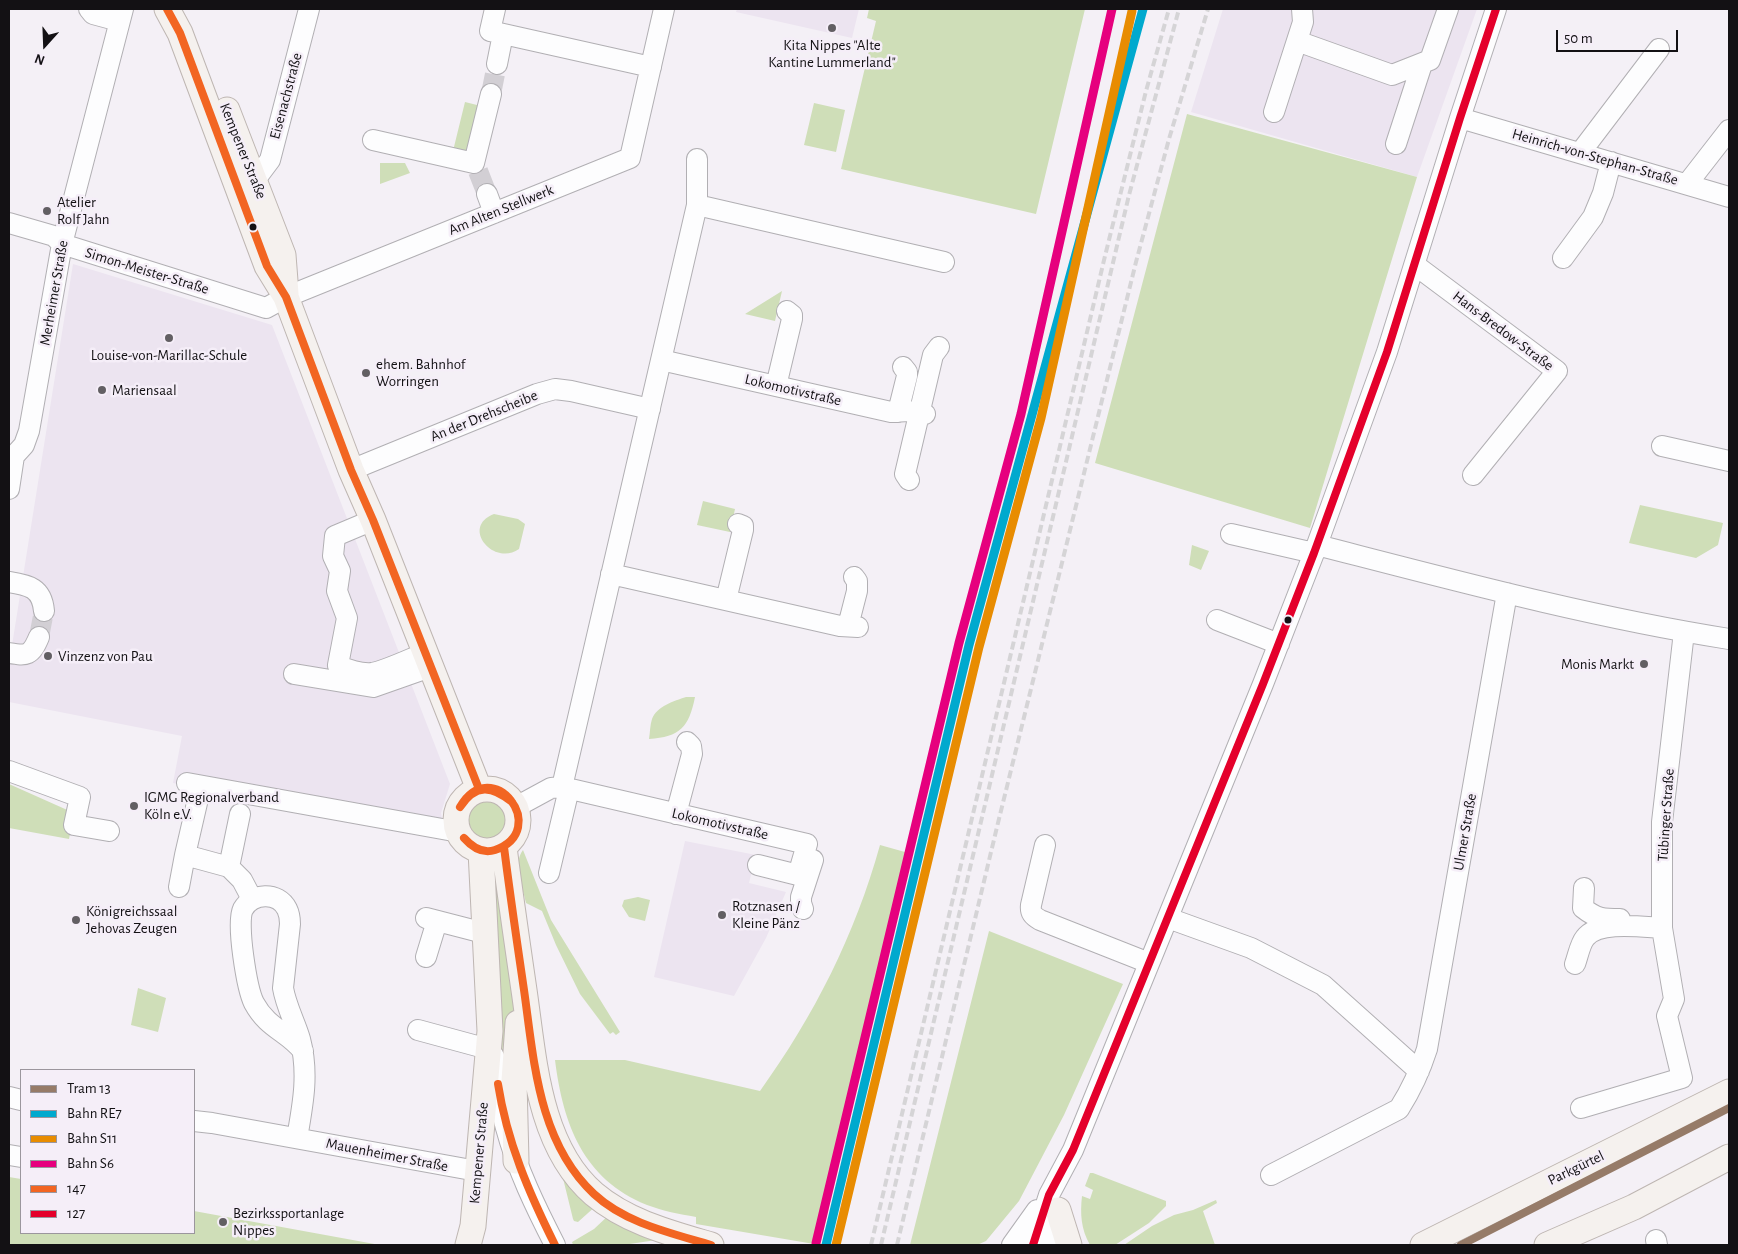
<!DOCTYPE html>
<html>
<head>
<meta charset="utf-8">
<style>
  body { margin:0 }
  #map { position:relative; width:1738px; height:1254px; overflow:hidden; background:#f4f0f6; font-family:"Alegreya Sans",sans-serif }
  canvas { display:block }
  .frame { position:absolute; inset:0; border:10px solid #131114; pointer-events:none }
  .legend { position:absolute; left:20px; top:1069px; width:175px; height:165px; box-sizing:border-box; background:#f5eef8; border:1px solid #9b969d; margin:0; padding:6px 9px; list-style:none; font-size:15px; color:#131114 }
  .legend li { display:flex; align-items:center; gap:10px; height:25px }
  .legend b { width:25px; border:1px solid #9b969d }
  .north { position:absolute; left:20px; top:20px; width:50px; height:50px; -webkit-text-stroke:4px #f5eef8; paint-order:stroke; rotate:200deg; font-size:14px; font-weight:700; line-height:20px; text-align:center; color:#131114 }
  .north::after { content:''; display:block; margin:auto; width:18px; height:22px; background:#131114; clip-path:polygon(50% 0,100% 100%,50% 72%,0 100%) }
  .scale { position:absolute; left:1556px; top:30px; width:122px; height:22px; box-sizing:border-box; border:2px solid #131114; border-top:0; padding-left:6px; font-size:15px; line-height:18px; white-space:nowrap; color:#131114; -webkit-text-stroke:4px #f5eef8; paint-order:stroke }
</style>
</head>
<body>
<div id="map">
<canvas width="1738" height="1254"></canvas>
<div class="frame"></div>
<ul class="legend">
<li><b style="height:6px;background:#967b68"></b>Tram 13</li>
<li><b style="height:6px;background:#00a9ce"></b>Bahn RE7</li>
<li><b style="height:6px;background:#e88c01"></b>Bahn S11</li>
<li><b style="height:6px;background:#e6007e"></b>Bahn S6</li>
<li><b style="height:6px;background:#f26522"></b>147</li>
<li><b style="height:6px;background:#e4002b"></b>127</li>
</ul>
<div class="north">N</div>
<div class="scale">50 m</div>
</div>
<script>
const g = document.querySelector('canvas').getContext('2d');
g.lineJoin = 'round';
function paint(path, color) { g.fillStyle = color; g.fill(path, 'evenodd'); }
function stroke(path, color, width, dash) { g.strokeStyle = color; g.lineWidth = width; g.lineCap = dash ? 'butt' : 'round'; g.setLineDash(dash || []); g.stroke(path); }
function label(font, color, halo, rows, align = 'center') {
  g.font = font + ' "Alegreya Sans",sans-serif'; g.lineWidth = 5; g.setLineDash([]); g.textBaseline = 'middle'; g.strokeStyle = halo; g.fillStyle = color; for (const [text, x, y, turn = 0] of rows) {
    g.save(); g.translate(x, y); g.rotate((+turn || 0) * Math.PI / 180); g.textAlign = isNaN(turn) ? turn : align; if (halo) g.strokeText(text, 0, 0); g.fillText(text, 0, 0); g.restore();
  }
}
paint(new Path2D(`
  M737,9H859L852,38L736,12Z
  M1223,9H1477L1417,177L1191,112Z
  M73,264L272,325L450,784L441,813L445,836L173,783L182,736L9,702V664Z
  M685,841L756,855L749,883L786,892L766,938L734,996L654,977Z`), '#ece4f0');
paint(new Path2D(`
  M869,9H1085L1036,214L841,169L876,21L867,18Z
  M465,102L481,106L468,159L452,155Z
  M814,103L845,110L836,152L804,145Z
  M1187,114L1417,177L1310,528L1095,463Z
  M380,163H405L410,173L380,184Z
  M782,291L775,321L745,314Z
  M703,501L735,509L730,532L697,525Z
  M1640,505L1723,523L1718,545L1696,558L1629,543Z
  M494,514L518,519L525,524L519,549C494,567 460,527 494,514Z
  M1192,545L1209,551L1201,570L1189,565Z
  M686,697H695C689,727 680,737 649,739C650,733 650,725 652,719C657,706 674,701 686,697Z
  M9,784L74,813L69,839L9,828Z
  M468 820a21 21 0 1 1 42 0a21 21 0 1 1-42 0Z
  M880,845L912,854L820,1245L696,1224V1217C679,1214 663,1211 647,1205C583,1179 563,1124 555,1060H625L760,1091C814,1016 855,935 880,845Z
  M523,850L551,920L620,1032L616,1035L613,1032L610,1034L580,994L556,945L542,911L526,903C523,887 512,864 523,850Z
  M487,882H504L514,999L508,1075H504L499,1000Z
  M638,897L650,900L645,921L629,917L622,906L624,900Z
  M989,931L1123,984L1064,1115L1019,1201L986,1241L977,1245H910Z
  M138,988L166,998L158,1032L131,1025Z
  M559,1162L597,1205L578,1222L574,1221L573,1219Z
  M1090,1173H1093L1166,1201V1206L1149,1223L1115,1245H1090C1081,1229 1080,1214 1082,1196L1090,1199L1093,1190L1085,1186Z
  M9,1177L21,1179V1233H194V1211L380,1245H9Z
  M1216,1200L1217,1203L1203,1211L1215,1245H1124L1152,1226L1174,1215L1193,1210Z
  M610,1214L663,1239L623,1245H573L572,1242L594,1229Z`), '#cfdeb8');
stroke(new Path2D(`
  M491,94L497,64
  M478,171L487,194
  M39,637L44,611`), '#d2cfd4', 20, [20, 10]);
const minor = new Path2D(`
  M89,9L93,14L119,21
  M495,9L490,31L651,67
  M1297,41L1392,75L1430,60L1448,9
  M497,64L503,34
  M1274,112L1303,22L1302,9
  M1460,118L1729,197
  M373,140L474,163L491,94
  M1396,144L1422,64
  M1580,153L1659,49
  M255,180L270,160L309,9
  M1687,184L1729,130
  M487,194L494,213
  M697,205L944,262
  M9,223L54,236L62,244L266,308L286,297L630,158L664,9
  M1563,258L1593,217L1603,193L1611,162
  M1415,265L1557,371L1473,475
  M661,360L891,412L909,411L925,414
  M776,386L792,319V315L787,311
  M898,412L907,376V372L903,367
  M1662,446L1729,461
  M351,470L537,394L555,389L571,391L650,409
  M909,480L905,474L933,355L939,347
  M9,489L14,456L24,445L29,431L62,244L123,9
  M373,520L335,536L333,556L340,571L337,591L347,618L338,665C347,670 361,674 372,673C385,671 412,658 425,653
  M1231,534L1314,553
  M1317,545C1453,580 1590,617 1729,639
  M611,574L840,626L858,627
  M9,582C29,585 42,588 44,611
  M726,600L743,530V526L738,524
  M1217,620L1279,644
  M848,626L857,591V581L854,577
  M9,653C27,656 31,656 39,637
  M294,674L373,687L430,667
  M9,771L80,797L74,825L109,831
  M187,783L459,832
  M562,787L807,844
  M197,803L185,855L229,867
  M516,807L551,788L562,787L697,205V159
  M240,814L229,867L242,880L252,899
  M676,814L692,754L691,746L687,742
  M1045,845L1031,905C1030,913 1033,916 1040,920L1149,963
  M758,865L798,875L807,844
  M549,873L569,789
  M179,887L185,855
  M1584,888L1583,908C1597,919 1603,919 1620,919
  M803,909L801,903V897L813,860
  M426,918L484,933
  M1168,918L1251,948L1323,985L1419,1071
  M426,957L437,921
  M1575,964C1578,956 1580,944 1585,938C1598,920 1643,927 1662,928
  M418,1030L488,1049
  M494,1056C499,1080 499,1105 506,1128C517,1169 536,1208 555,1245
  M9,1097L21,1100
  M1581,1108L1682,1078L1667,1016L1674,999L1662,928V822L1684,632
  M194,1121L212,1123L477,1171
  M297,1138C303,1104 309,1073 300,1039C295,1022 286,1006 283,988L290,924C290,918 289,913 287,909C278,891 252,893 243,909C236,923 247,989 254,1003C268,1029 287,1031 303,1051
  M9,1155L21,1157
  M1271,1175L1399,1109C1411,1090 1420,1071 1427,1049L1507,593
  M1656,1240L1657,1245
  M1012,1245L1037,1210
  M1033,1245L1049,1195L1073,1150L1263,684L1314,553L1387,352L1460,118L1496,9
  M1050,1245L1058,1208`);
const major = new Path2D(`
  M167,9L180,33L267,266L286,297L351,470L373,520L479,789
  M227,110L283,255L286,294
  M456 820a31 31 0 1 1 62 0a31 31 0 1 1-62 0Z
  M504,847C510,894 517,942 524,990C534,1058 538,1146 594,1194C627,1222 670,1233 711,1245
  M516,1161L514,1081L518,1023
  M1058,1210L1069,1245
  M468,1245L473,1226L490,1031L481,851
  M1423,1245L1729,1092
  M1547,1245L1634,1207L1729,1157`);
stroke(minor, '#b1afb3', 22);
stroke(major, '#beb6b2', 27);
stroke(minor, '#fdfdfe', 20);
stroke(major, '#f5f1ee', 25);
stroke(new Path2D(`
  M871,1245L1105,256L1146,91L1169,9
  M881,1245L1129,195L1179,9
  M897,1245L997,827L1136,262L1169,139L1208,9`), '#d5d4d6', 4, [8, 4]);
stroke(new Path2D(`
  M167,9L180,33L267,266L286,297L351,470L373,520L479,789
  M460,807C492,752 552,830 495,850C483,854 472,847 464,838
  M460,807C476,783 492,786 512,802
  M504,847C510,895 517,942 524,990C534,1060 538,1142 594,1194C625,1223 671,1233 711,1245
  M498,1084C507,1142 529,1193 555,1245`), '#f26522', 8);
stroke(new Path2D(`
  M1033,1245L1049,1195L1073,1150L1263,684L1314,553L1387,352L1460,118L1496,9`), '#e4002b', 8);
stroke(new Path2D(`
  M826,1245L969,645L1143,9`), '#00a9ce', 9);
stroke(new Path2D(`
  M836,1245L979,647L1041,418L1132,11`), '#e88c01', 9);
stroke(new Path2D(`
  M816,1243L959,643L1021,414L1112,9`), '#e6007e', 9);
stroke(new Path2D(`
  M1461,1245L1729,1108`), '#967b68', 8);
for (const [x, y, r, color] of [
  [832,28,5,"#625f63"],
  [47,211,5,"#625f63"],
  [253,227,4.5,"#131114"],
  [169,338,5,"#625f63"],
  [366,373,5,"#625f63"],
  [102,390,5,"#625f63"],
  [1288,620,4.5,"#131114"],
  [48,656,5,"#625f63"],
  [1644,664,5,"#625f63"],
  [134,806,5,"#625f63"],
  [722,915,5,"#625f63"],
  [76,920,5,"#625f63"],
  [223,1222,5,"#625f63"]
]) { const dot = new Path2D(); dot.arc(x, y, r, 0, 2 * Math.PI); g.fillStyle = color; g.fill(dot); stroke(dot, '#f5eef8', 2); }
label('15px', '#131114', '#f5eef8', [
  ["Kita Nippes \"Alte",832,45,"center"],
  ["Kantine Lummerland\"",832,62,"center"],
  ["Atelier",57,202],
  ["Rolf Jahn",57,219],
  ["Louise-von-Marillac-Schule",169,355,"center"],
  ["ehem. Bahnhof",376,364],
  ["Worringen",376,381],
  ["Mariensaal",112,390],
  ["Vinzenz von Pau",58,656],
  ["Monis Markt",1634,664,"right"],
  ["IGMG Regionalverband",144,797],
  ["Köln e.V.",144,814],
  ["Rotznasen /",732,906],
  ["Kleine Pänz",732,923],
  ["Königreichssaal",86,911],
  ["Jehovas Zeugen",86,928],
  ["Bezirkssportanlage",233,1213],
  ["Nippes",233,1230]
], 'left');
label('15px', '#131114', '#f5eef8', [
  ["Eisenachstraße",286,96,-75],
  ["Kempener Straße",243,151,68],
  ["Heinrich-von-Stephan-Straße",1595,157,16],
  ["Am Alten Stellwerk",501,210,-22],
  ["Simon-Meister-Straße",147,271,17],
  ["Merheimer Straße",54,293,-80],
  ["Hans-Bredow-Straße",1503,331,37],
  ["Lokomotivstraße",793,390,13],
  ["An der Drehscheibe",484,416,-22],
  ["Tübinger Straße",1666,815,-86],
  ["Lokomotivstraße",720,824,13],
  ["Ulmer Straße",1465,832,-80],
  ["Kempener Straße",479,1153,-85],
  ["Mauenheimer Straße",387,1155,11],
  ["Parkgürtel",1576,1168,-26]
]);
</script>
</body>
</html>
